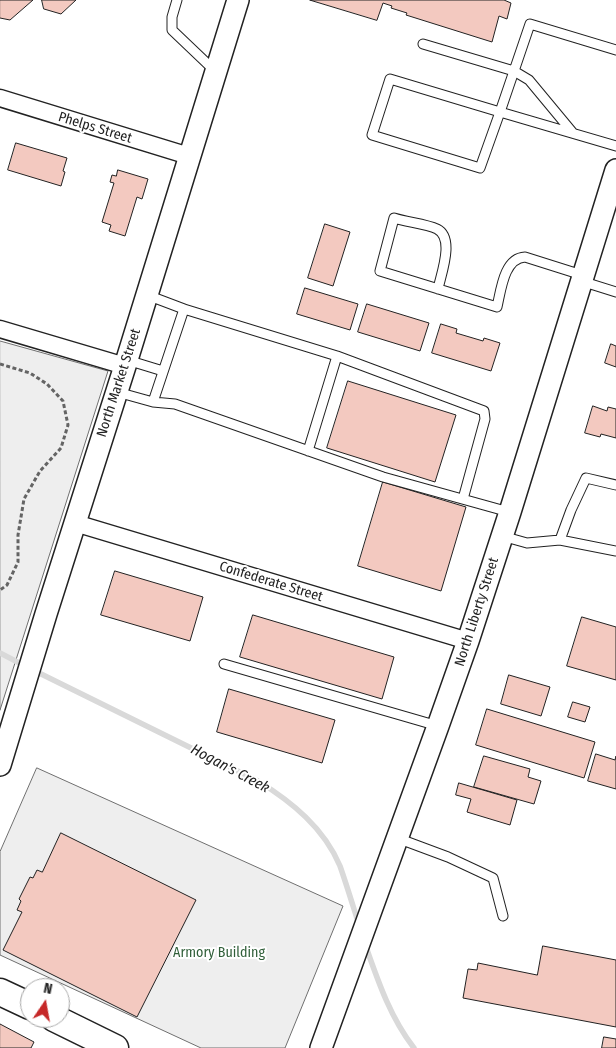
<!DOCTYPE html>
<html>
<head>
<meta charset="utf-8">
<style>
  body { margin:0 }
  #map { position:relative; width:616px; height:1048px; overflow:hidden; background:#fff; font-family:"Fira Sans Condensed",sans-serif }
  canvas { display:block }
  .north { position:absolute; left:20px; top:978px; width:50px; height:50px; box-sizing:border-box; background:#fff; border:1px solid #a7a7a7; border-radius:50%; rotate:12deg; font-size:14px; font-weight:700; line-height:20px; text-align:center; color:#222 }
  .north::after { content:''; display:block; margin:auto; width:18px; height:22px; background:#c62828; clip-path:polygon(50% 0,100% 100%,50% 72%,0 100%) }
</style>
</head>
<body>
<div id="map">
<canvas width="616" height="1048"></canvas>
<div class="north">N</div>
</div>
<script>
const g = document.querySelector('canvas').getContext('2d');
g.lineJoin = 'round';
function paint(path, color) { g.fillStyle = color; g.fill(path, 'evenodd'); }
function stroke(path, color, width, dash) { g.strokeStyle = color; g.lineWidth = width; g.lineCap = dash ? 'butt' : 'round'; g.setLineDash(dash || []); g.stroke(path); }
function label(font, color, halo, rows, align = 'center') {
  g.font = font + ' "Fira Sans Condensed",sans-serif'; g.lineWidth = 4; g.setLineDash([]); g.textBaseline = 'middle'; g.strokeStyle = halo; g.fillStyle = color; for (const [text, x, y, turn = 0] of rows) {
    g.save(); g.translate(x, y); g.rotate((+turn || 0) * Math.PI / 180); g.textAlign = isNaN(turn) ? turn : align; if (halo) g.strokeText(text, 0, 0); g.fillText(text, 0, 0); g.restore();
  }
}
const green = new Path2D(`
  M0,341L108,371L0,710Z
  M37,768L343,906L285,1048H201L0,955V852Z`);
paint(green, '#eee');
stroke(green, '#6f6f6f', 1);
stroke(new Path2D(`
  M0,653L25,666
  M33,670L258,781C292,802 324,828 340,866C347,886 353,906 359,925
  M365,944C378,981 390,1017 414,1048`), '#d9d9d9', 5.5);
const building = new Path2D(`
  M0,0H33L10,20L0,18Z
  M42,0H76L61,14L44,9Z
  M310,0H504L511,3L507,19L499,16L492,42L406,15L407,13L391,8L392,6L383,3L377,20Z
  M16,143L67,158L63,171L65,172L61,186L8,170Z
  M118,170L148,179L142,199L137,197L125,236L109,231L111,225L102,222L114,183L110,182L112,175L116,176Z
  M325,224L350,232L333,286L308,278Z
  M305,288L358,304L350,330L297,314Z
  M367,304L429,323L420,351L358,332Z
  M441,324L457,329L456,333L483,341L484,338L500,343L491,371L432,353Z
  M611,344L616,346V367L605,363Z
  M348,381L456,415L435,482L327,448Z
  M593,406L607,411L608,407L616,409V438L601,434L600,437L585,433Z
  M383,482L466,507L441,591L358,566Z
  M115,571L203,597L190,641L101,615Z
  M253,615L394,657L382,699L240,657Z
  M582,617L616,627V680L567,666Z
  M509,675L550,687L541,716L501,704Z
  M229,689L335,720L322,763L217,732Z
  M573,702L590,707L585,722L568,717Z
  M487,709L595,742L584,778L476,745Z
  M596,754L615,760L616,756V789L588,781Z
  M484,756L530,769L528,777L541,781L534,804L474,787Z
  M459,783L517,800L510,825L467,812L471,799L456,795Z
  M61,833L196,900L137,1017L3,950L22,912L17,910L21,901L19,899L30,877L33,878L37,870L42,872Z
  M543,946L616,960V1027L463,998L468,969L477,970L478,963L537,975Z
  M0,1024L34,1042L31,1048H0Z
  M604,1037L616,1039V1048H602Z`);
paint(building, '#f3c9c0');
stroke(building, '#222', 1);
const service = new Path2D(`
  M177,0L172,17V30L215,71
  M423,44L514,71L530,24L616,50
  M390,79L500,112L480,168L372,135Z
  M573,133L529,80L514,71L500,112L616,146
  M581,281L616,292
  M438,289C441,274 455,238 437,229C426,224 406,222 394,218L380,271L497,307C501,290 504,258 525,257L582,275
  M184,309L337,356L308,451
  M337,356L484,411L485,419L463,499
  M127,360L163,371
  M117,392L153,402L184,309L147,295
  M153,402L175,404L383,477L509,512
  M502,536L527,543L560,540L616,551
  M560,540L571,510L586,478L616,485
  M224,664L438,726
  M397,838L448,857L493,878L503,916`);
const minor = new Path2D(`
  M0,98L189,156
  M0,329L125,366
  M75,523L468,641`);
const tertiary = new Path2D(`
  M0,765L46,614L125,366L238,0
  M321,1048L438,726L468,641L510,512L616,170`);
const primary = new Path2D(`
  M0,992L30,1006
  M54,1018L115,1048`);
stroke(service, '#222', 11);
stroke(minor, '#222', 19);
stroke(tertiary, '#222', 24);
stroke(primary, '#222', 29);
stroke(new Path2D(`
  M0,364L30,373L47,384L63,401L68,425L61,448L40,471L24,499L18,535V562L7,585L0,590`), '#646464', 3, [4, 2.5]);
stroke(service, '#fff', 9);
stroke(minor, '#fff', 16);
stroke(tertiary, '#fff', 21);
stroke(primary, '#fff', 26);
label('14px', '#222', '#fff', [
  ["Phelps Street",95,128,17],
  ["North Market Street",119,383,-72],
  ["Confederate Street",271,582,17],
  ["North Liberty Street",477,612,-72]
]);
label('14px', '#2f5e38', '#fff', [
  ["Armory Building",219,953]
]);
label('italic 15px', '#222', '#fff', [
  ["Hogan's Creek",230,769,28]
]);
</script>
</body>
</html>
